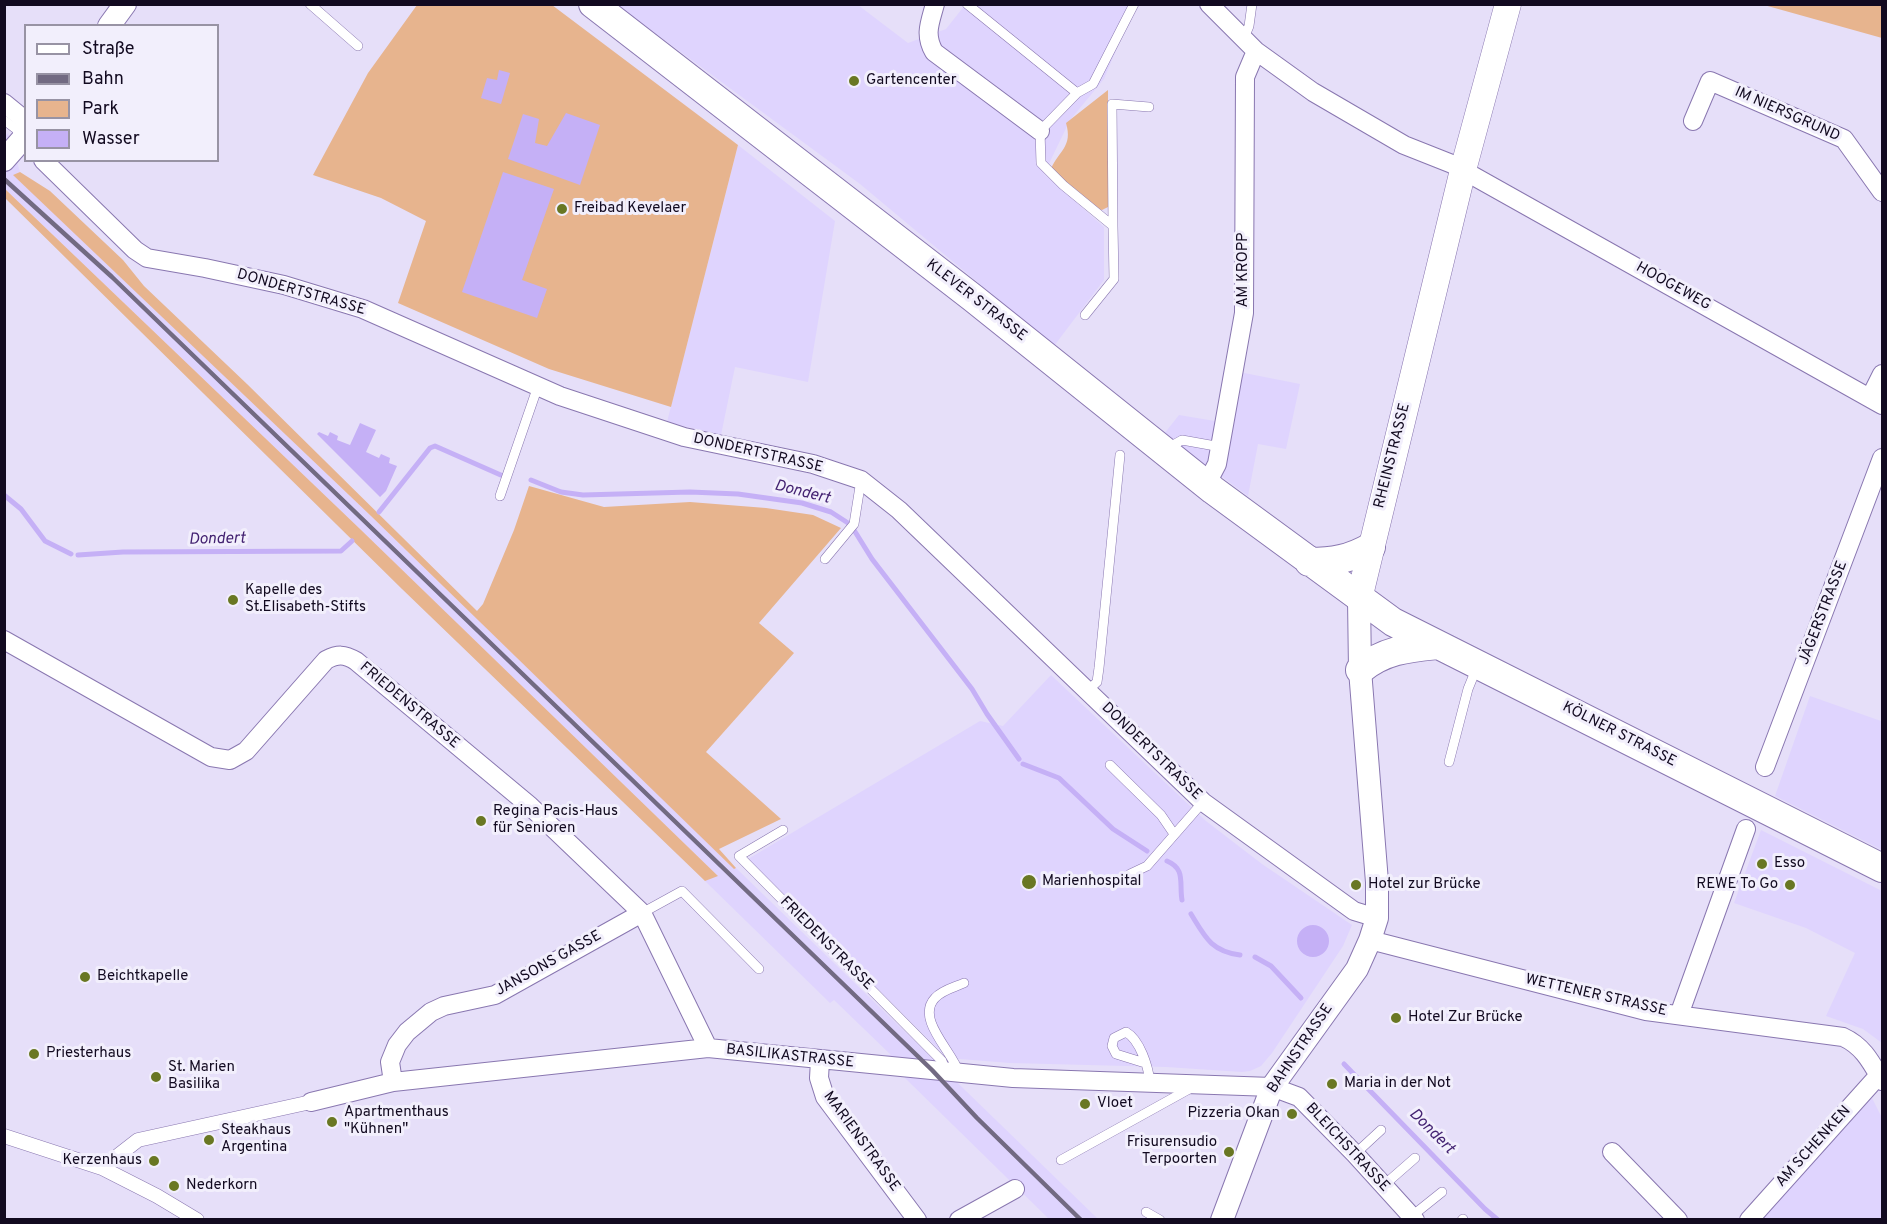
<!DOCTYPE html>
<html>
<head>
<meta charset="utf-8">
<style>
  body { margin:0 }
  #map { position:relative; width:1887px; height:1224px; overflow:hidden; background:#e6dff9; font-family:Overpass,sans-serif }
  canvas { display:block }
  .frame { position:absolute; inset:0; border:6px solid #120a20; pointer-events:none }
  .legend { position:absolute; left:24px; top:24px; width:195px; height:138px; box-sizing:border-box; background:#f2effc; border:2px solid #9893a4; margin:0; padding:8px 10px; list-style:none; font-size:18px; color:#120a20 }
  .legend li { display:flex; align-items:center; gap:12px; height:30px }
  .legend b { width:30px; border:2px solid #9893a4 }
</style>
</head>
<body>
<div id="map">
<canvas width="1887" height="1224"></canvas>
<div class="frame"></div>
<ul class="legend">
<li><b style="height:8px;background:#fff"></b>Straße</li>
<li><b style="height:8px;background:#726a82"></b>Bahn</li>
<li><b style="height:16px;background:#e7b48e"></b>Park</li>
<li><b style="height:16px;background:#c5b0f6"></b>Wasser</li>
</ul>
</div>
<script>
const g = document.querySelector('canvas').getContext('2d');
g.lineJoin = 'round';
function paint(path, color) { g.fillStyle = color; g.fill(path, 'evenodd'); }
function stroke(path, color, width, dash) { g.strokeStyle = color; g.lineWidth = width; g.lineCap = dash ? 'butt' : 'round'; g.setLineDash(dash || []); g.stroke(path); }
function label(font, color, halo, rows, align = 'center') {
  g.font = font + ' Overpass,sans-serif'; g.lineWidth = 6; g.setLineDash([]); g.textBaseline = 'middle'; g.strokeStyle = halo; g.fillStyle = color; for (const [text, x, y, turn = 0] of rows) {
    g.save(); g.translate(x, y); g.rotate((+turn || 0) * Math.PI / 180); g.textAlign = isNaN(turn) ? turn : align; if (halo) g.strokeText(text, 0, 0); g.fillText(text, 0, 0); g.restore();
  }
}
paint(new Path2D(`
  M617,5H858L908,43L946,29L965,5H1135L1104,79L1070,120L1044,174L1104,227V280L1054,346L860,184Z
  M8,133L20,172L14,175L371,516L734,868H736L1098,1219H1049L906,1079L886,1055H891L834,1000L830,1003L705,881L717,875L359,528L5,189L4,137Z
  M738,145L835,221L808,382L735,367L721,435L667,422Z
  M1224,369L1300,384L1286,449L1258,444L1248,496L1164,434L1179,415L1215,421Z
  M1051,675L1206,821L1262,864L1352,925L1343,946L1272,1053L1261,1066L1250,1071L1242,1072L1166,1067L1010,1063L947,1058L748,859L980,721L1003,726Z
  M1810,696L1881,721L1882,719V850L1775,796Z
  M1761,830L1882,891V1043L1863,1029L1826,1016L1855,953L1806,928L1734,903Z
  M1872,1098L1882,1118V1219L1760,1220Z`), '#dfd4fe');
paint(new Path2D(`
  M417,5H552L738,145L671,407L549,369L398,303L426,221L381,198L313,175L368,73Z
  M1764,5H1882V38Z
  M1108,90V207L1102,210L1098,209L1051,169C1059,150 1073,147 1066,123Z
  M20,172L50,191L123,260L144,286L247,384L477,611L483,604L514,530L529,486L604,507L690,502L766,508L813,515L841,528L759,623L794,653L706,752L781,819L719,849L736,868L734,869L371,516L13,175Z
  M5,189L359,528L718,876L705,881L402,589L5,198Z`), '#e7b48e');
paint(new Path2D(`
  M499,70L510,73L501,104L481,98L487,78L497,80Z
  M566,113L600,125L580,185L508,159L523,114L539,119L535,143L547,146Z
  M503,172L554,189L522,280L547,289L537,318L462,292Z
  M360,423L376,430L366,452L379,458L381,454L390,458L389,463L397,466L386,491L380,497L317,434L319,432L328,436L330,432L338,436L337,440L350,445Z
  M1297 941a16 16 0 1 1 32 0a16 16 0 1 1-32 0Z`), '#c5b0f6');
stroke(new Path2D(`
  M531,480L561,492L583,495L690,492L738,494L802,503L831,512L848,523L854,530L872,559L972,689L987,714L1019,759
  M4,495L21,509L45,541L71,554
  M379,512L430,448L435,446L503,476
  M78,555L123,552L341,551L352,541
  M1023,764L1059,778L1113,829L1147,851
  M1167,861C1186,869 1179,883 1182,900
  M1191,914C1205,937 1211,951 1240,955
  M1255,957L1271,966L1301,998
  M1344,1064L1485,1209L1498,1220`), '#c5b0f6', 5);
const service = new Path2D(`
  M310,4L358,46
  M967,4L1077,93L1040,131L1041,163L1063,185L1113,226L1114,279L1085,315
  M1244,38L1249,26L1252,4
  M1077,93L1093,84L1134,4
  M4,120L16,129L22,138
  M1113,226L1112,104L1149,107
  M1166,449L1182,440L1221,447
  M500,496L538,386
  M825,559L854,524L861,480
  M1087,691L1097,682L1099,668L1120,455
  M1449,762L1468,689L1477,667
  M1110,765L1161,815L1174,834
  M783,830L739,856L942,1061L946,1072
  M1130,874L1147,866L1203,802
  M642,913L682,891L759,969
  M1145,1063L1116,1054L1112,1046L1114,1038L1126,1032C1140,1040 1148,1066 1150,1082
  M959,1073C953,1052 915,1019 935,998C942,990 955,987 964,983
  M1355,1154L1381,1130
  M1061,1160L1191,1088
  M1383,1186L1415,1158
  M1146,1212L1160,1220
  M1412,1216L1442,1192
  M1462,1220L1463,1219`);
const pedestrian = new Path2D(`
  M4,1136L102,1168L157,1196L197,1220
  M102,1168L138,1140L311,1102`);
const minor = new Path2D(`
  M935,4C930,23 924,34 934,52L1040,131
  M1209,4L1256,51L1313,92L1404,145L1452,164L1882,405
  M4,103L26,121
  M1693,121L1710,81L1844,139L1882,192
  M43,160L135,250L147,258L205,268L284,285L363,309L560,396L684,437L813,464L861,480L899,510L1203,802L1354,911L1377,918
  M1870,398L1882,374
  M1206,485L1217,464L1244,313L1245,77L1256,51
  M4,640L211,757L230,760L246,751L326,660C338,654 344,654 356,661L530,806L642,913L708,1048
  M1765,767L1882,458
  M1370,940L1646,1011L1843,1037C1863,1046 1871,1062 1882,1081
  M1679,1015L1746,829
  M820,1060L819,1078L825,1097L917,1220
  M393,1082L390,1062L397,1045L407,1032L431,1012L444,1006L495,995L642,913
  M311,1102L393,1082L708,1048L1013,1078L1272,1087L1299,1097L1355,1154L1415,1220
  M1612,1152L1678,1220
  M959,1220L1015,1189
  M1749,1220L1879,1075`);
const tertiary = new Path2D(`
  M109,26L125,4
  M4,160L26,135
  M1222,1220L1272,1087L1357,969L1370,940L1377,918V882L1360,670L1359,599`);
const secondary = new Path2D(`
  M1359,599L1463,170L1508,4`);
const primary = new Path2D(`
  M593,4L973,298L1213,490L1393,622L1882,868
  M1309,562C1333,562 1350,559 1371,547
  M1360,670C1384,650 1408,648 1438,645`);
stroke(service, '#8977b0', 10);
stroke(pedestrian, '#8977b0', 15);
stroke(minor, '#8977b0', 20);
stroke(tertiary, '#8977b0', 24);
stroke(secondary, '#8977b0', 27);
stroke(primary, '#8977b0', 30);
stroke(service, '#fff', 9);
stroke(pedestrian, '#fff', 14);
stroke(minor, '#fff', 18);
stroke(tertiary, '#fff', 22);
stroke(secondary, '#fff', 26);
stroke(primary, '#fff', 28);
stroke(new Path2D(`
  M4,179L112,277L932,1070L977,1118L1081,1220`), '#726a82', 4.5);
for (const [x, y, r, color] of [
  [854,81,6,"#697723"],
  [562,209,6,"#697723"],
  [233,600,6,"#697723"],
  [481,821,6,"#697723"],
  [1762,864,6,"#697723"],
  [1029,882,8,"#697723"],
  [1356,885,6,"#697723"],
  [1790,885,6,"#697723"],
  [85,977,6,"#697723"],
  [1396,1018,6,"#697723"],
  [34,1054,6,"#697723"],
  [156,1077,6,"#697723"],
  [1332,1084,6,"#697723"],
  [1085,1104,6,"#697723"],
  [1292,1114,6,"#697723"],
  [332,1122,6,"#697723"],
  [209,1140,6,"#697723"],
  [1229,1152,6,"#697723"],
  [154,1161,6,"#697723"],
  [174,1186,6,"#697723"]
]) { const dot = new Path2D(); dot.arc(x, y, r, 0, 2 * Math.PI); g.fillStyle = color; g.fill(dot); stroke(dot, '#f2effc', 2); }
label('15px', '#120a20', '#f2effc', [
  ["Gartencenter",866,81],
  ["Freibad Kevelaer",574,209],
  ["Kapelle des",245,591],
  ["St.Elisabeth-Stifts",245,608],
  ["Regina Pacis-Haus",493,812],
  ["für Senioren",493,829],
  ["Esso",1774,864],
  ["Marienhospital",1042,882],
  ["Hotel zur Brücke",1368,885],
  ["REWE To Go",1778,885,"right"],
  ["Beichtkapelle",97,977],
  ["Hotel Zur Brücke",1408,1018],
  ["Priesterhaus",46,1054],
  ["St. Marien",168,1068],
  ["Basilika",168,1085],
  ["Maria in der Not",1344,1084],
  ["Vloet",1097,1104],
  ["Apartmenthaus",344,1113],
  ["\"Kühnen\"",344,1130],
  ["Pizzeria Okan",1280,1114,"right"],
  ["Steakhaus",221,1131],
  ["Argentina",221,1148],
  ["Frisurensudio",1217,1143,"right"],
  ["Terpoorten",1217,1160,"right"],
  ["Kerzenhaus",142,1161,"right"],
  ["Nederkorn",186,1186]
], 'left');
label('15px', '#120a20', '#f2effc', [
  ["IM NIERSGRUND",1787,115,24],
  ["AM KROPP",1244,270,-90],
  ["HOOGEWEG",1673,287,29],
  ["DONDERTSTRASSE",301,293,16],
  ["KLEVER STRASSE",976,301,38],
  ["DONDERTSTRASSE",758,454,13],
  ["RHEINSTRASSE",1393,456,-76],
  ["JÄGERSTRASSE",1824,613,-69],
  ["FRIEDENSTRASSE",409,706,40],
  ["KÖLNER STRASSE",1619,735,27],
  ["DONDERTSTRASSE",1151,752,44],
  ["FRIEDENSTRASSE",826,944,45],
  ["JANSONS GASSE",549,964,-29],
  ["WETTENER STRASSE",1596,996,13],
  ["BAHNSTRASSE",1301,1049,-56],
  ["BASILIKASTRASSE",790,1057,6],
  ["MARIENSTRASSE",861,1142,54],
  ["AM SCHENKEN",1814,1147,-48],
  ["BLEICHSTRASSE",1347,1148,47]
]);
label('italic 16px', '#442372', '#f2effc', [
  ["Dondert",802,493,14],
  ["Dondert",217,540,-1],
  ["Dondert",1431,1132,45]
]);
</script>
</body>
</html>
